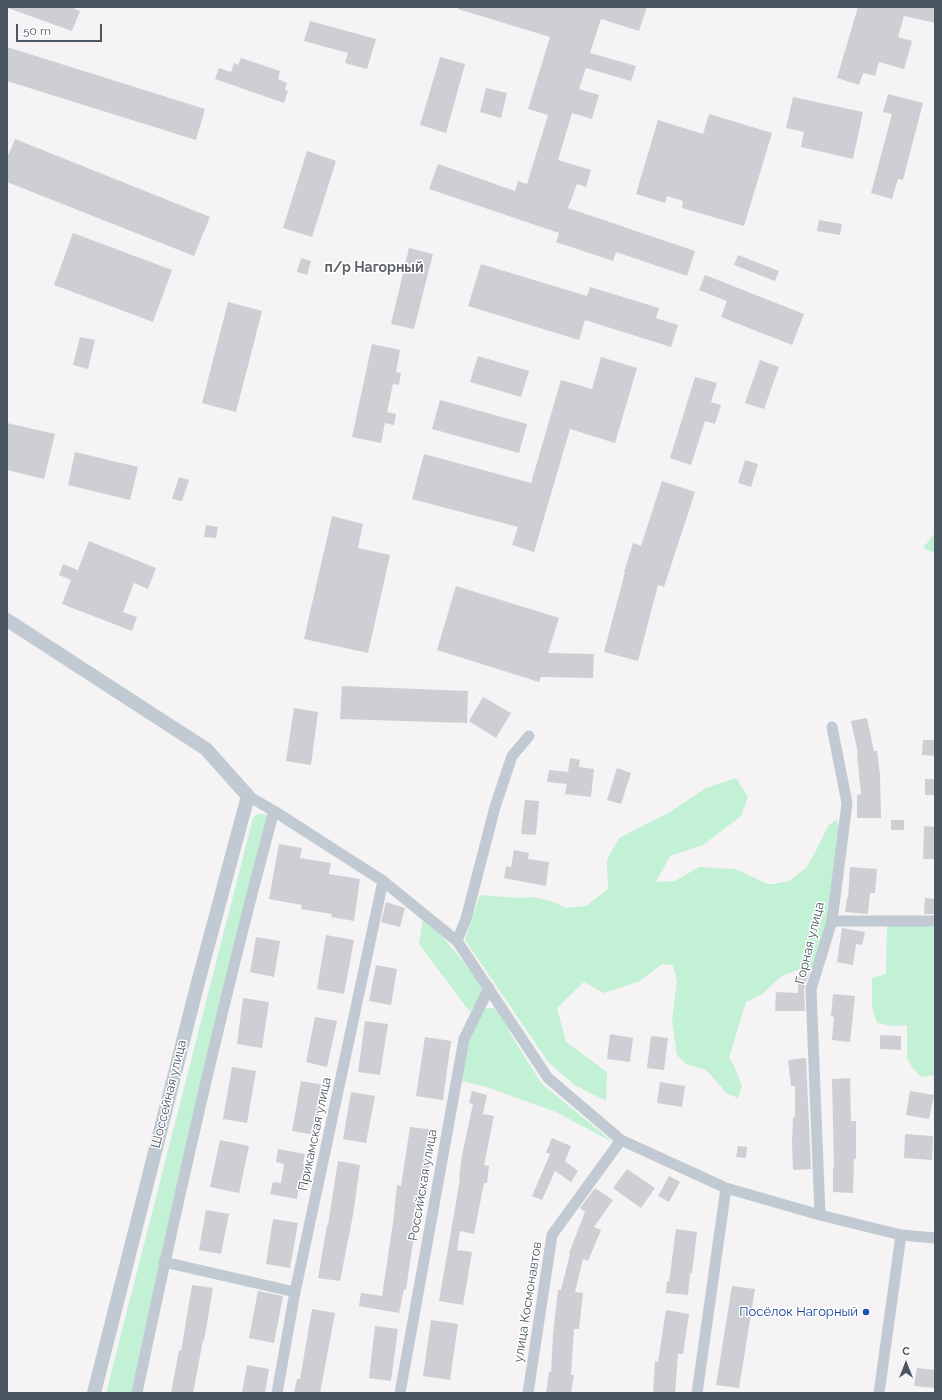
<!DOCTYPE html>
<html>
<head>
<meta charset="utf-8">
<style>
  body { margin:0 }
  #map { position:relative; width:942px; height:1400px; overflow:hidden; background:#f5f3f3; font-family:Raleway,sans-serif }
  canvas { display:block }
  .frame { position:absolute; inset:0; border:8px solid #4a5661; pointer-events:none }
  .north { position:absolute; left:886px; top:1344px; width:40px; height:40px; -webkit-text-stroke:3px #fff; paint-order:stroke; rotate:0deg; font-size:11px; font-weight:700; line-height:16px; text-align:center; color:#4a5661 }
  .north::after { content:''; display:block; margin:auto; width:14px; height:18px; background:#4a5661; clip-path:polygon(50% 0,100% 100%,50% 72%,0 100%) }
  .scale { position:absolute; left:16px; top:24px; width:86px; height:18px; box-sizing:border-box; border:2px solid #4a5661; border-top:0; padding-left:5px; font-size:12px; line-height:14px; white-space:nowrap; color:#4a5661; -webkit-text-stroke:3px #fff; paint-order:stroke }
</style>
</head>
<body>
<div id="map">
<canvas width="942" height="1400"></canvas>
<div class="frame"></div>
<div class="north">С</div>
<div class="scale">50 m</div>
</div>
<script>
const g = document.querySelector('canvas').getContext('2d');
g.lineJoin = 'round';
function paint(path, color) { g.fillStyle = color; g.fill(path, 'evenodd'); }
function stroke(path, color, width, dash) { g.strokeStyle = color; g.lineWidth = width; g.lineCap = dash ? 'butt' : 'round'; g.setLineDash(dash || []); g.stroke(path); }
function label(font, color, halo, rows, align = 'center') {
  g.font = font + ' Raleway,sans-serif'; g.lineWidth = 3; g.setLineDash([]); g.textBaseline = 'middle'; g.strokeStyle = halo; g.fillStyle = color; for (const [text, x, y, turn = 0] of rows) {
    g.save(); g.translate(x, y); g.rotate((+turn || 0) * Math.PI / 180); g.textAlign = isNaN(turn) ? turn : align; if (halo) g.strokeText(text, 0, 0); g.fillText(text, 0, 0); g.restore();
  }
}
paint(new Path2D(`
  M935,533V553L923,548Z
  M736,778L748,797L741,816L703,845L670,856L656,882L675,881L699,867L735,869L768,884H774L789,881L807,867L819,845L828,826L836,819L840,830L827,922L816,967H805L782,976L762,994L746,1002L729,1058L734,1066L742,1086L738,1098L726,1093L718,1083L706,1070L686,1064L677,1055L672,1020L677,981L673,965L662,964L638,982L604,993L584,982L557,1008L566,1042L607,1072L606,1101L575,1085L549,1063L465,940L480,895L518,898L532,897L551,901L566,908L586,906L608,889L607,860L619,838L670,812L706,788Z
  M258,814H264L268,816L132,1393H106L253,818Z
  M423,917L443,937L482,985V994L470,1012L419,944Z
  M935,925V1075L921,1077L912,1067L907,1058V1025L893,1026L877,1023L872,1007V978L886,974L887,926Z
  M489,1008L497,1009L501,1011L511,1035L542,1084L614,1143L556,1112L487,1087L461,1081L468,1039L478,1010Z`), '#c3f1d5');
paint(new Path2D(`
  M8,7H70L80,11L72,31L8,8Z
  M459,7H647L639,31L601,19L590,53L636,66L631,81L586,68L579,89L599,95L592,119L572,113L558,160L591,170L586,187L577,184L568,208L695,251L687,276L616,252L613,261L556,242L559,233L429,189L438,164L515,191L518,181L527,184L548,115L528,109L550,37L458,9Z
  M858,7H935V23L904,16L898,37L912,41L904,69L879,62L875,76L863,73L859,85L837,78Z
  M310,21L376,39L367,69L345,63L348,53L304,41Z
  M7,47L205,109L196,140L7,81Z
  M440,57L465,64L446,133L420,125Z
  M241,58L280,71L278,79L287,83L285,90L288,91L284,103L215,79L219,68L231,72L234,63L238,65Z
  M486,88L507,93L501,118L480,112Z
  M888,94L923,103L903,180L898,179L892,199L871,193L892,114L883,112Z
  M793,97L863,112L853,159L801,147L804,132L786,128Z
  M709,114L772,133L744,226L682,208L683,201L667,196L665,203L636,194L658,120L703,134Z
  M15,139L210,217L194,256L7,182V158Z
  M307,151L336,161L312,237L283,228Z
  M819,220L842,224L840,235L817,231Z
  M73,233L172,270L153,322L54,285Z
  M409,248L433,254L414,329L391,324Z
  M738,255L779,271L775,281L734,265Z
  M301,258L311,261L307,275L297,272Z
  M481,264L587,296L590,287L659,308L656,318L678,325L671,347L585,320L579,340L468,306Z
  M705,275L804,314L792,345L721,317L727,301L699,290Z
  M228,302L262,311L236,412L202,403Z
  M80,337L95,340L88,369L73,365Z
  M372,344L400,350L396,372L401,373L399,385L393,384L387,412L396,414L394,425L385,423L381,443L352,437Z
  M478,356L529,371L521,397L470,382Z
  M601,357L637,368L615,443L570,429L534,552L512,545L518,527L412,499L424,454L531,483L561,380L592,389Z
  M760,360L779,367L764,409L745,403Z
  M695,377L717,383L711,402L721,405L715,424L705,421L691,465L670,458Z
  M440,400L527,424L519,453L432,429Z
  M7,423L55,434L44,479L7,470Z
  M75,452L138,467L130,500L68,485Z
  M745,460L758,464L751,487L738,483Z
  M179,477L189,480L182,501L172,499Z
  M662,481L695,492L664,587L658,585L638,661L604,652L625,572H624L633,543L641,546Z
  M332,516L363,524L358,548L390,555L368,653L304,639Z
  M206,525L218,527L216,538L204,537Z
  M89,541L156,568L148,589L134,583L123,612L137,617L132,631L62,604L71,580L59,575L63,564L78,570Z
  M456,586L559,618L548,653L594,654L593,678L541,677L539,682L437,650Z
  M342,686L468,691L467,723L340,719Z
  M483,697L511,713L496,738L469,721Z
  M294,708L318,712L311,765L286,761Z
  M867,718L874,751H877L880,775L881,818H857V795L861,794L857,753H858L851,721Z
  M923,740H935V756L922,755Z
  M570,758L580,760L579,767L594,769L591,797L565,794L567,784L547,782L549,770L568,772Z
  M617,768L631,773L621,804L607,800Z
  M925,779H935V795H925Z
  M525,800L539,801L536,835L521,834Z
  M891,820H904V830H891Z
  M924,826L935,827V859H923Z
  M279,844L302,848L300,858L331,863L329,874L360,879L354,921L331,917L332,914L301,909L302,905L269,899Z
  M514,850L529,853L528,859L549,862L546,886L504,878L506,866L511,867Z
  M850,867L877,869L875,893H870L868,914L845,912L847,898H848Z
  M925,898L935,899V914H924Z
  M386,902L405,908L400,927L381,922Z
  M842,928L865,932L862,945L856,944L853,965L837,962Z
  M326,935L354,940L344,994L317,989Z
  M256,937L280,941L274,977L250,972Z
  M376,965L397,969L391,1005L369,1001Z
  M798,973H809L804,989L805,1011H775L776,992L798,993Z
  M833,994L855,996L850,1042L832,1040L834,1017L831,1016Z
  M243,998L269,1002L262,1048L237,1044Z
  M315,1017L337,1021L327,1067L306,1062Z
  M365,1021L388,1024L380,1075L358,1072Z
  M610,1034L633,1038L630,1062L607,1059Z
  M880,1035L901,1036V1050L880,1049Z
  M651,1036L668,1038L664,1070L647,1068Z
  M425,1037L451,1041L443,1100L416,1096Z
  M806,1058L811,1169L793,1170L792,1142L793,1117H795V1086H791L788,1060Z
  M232,1067L256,1071L247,1123L223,1119Z
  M850,1078L851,1121H856V1159H854L853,1193L833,1192V1167H834L832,1079Z
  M301,1081L324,1085L315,1135L292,1131Z
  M660,1082L685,1086L682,1107L657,1103Z
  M472,1091L487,1095L483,1114L494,1116L484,1165L489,1166L487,1183H484L474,1234L460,1231L457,1250L472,1252L463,1305L439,1301L460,1179H459L462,1155L473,1104L469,1103Z
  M910,1091L934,1095L929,1119L906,1115Z
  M351,1092L375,1096L366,1143L343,1139Z
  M410,1127L435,1130L428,1174H425L420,1221H416L406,1290L404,1289L399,1313L359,1306L361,1293L382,1296L393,1223L397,1185L401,1186Z
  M905,1134L933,1136L932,1160L904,1158Z
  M552,1138L571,1146L565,1161L578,1171L571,1182L555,1171L542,1200L532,1196L550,1154L546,1152Z
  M220,1140L249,1146L239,1193L210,1187Z
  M738,1146L747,1147L746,1158L736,1157Z
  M278,1149L305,1154L303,1164H308L303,1191H298L297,1199L270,1194L273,1182L281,1183L284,1164L276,1162Z
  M338,1161L360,1165L353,1215L340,1281L318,1278L327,1225H328Z
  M627,1169L655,1188L641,1208L613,1188Z
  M669,1176L680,1182L669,1202L658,1196Z
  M595,1188L613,1200L594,1227L601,1230L588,1261L583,1259L575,1292L583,1293L579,1329H574L571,1375H574L571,1393H546L549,1372H551L553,1334L558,1290H561L570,1254L569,1253L585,1212L580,1208Z
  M206,1210L229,1214L221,1254L199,1250Z
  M273,1219L298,1223L290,1268L266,1264Z
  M676,1229L697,1232L692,1273H690L688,1295L666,1293L667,1281L669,1282Z
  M192,1285L213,1288L204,1341L203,1340L193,1393H171L179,1350L181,1351Z
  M732,1286L755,1289L739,1388L716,1385Z
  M258,1291L283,1296L274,1343L249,1338Z
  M312,1309L335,1313L320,1393H294L297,1379H300Z
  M666,1310L689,1314L683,1354H678L675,1393H653L655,1361L658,1362Z
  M431,1320L458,1324L450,1380L423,1376Z
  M375,1326L398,1329L391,1381L369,1378Z
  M247,1365L269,1369L265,1393H242Z
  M917,1368L935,1370V1388L914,1386Z`), '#cdcfd5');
stroke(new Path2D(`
  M248,796L274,811L383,881L457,941L548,1078L621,1140L726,1188L820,1215L901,1235L935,1238
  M832,921H935
  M457,941L466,919L495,807L512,756L529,736
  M820,1215L811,989L832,921L847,803L832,727
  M164,1262L295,1292
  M137,1393C178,1198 222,1003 274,811
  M277,1393L295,1292L383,881
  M400,1393L464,1039L489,988
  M528,1393L552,1235L621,1140
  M697,1393L726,1188
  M879,1393L901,1235`), '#c1cad2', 11);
stroke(new Path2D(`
  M7,620L206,749L248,796L197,986L94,1393`), '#c1cad2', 14);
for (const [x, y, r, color] of [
  [866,1312,4,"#1a4fb4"]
]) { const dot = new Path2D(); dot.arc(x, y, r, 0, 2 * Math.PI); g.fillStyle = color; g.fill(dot); stroke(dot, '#fff', 1.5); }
label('13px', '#4a5661', '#fff', [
  ["Горная улица",810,943,-76],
  ["Шоссейная улица",169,1094,-76],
  ["Прикамская улица",315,1134,-78],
  ["Российская улица",423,1185,-80],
  ["улица Космонавтов",528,1302,-81]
]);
label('13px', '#164399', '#fff', [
  ["Посёлок Нагорный",858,1312]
], 'right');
label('bold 14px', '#5f6368', '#fff', [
  ["п/р Нагорный",374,268]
]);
</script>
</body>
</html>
